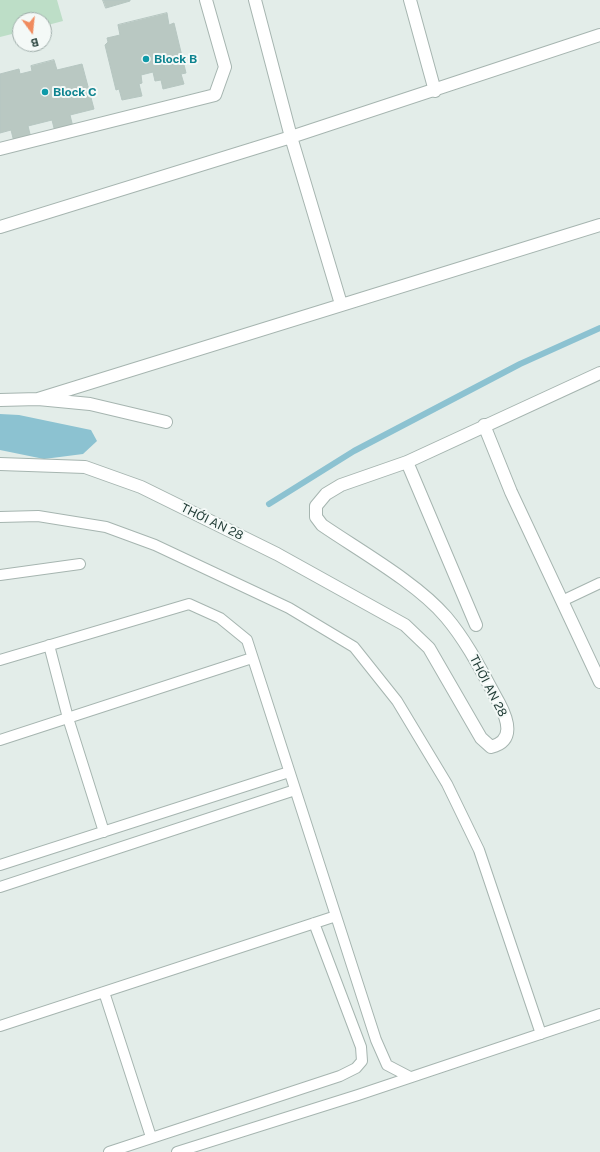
<!DOCTYPE html>
<html>
<head>
<meta charset="utf-8">
<style>
  body { margin:0 }
  #map { position:relative; width:600px; height:1152px; overflow:hidden; background:#e3ede9; font-family:"Public Sans",sans-serif }
  canvas { display:block }
  .north { position:absolute; left:12px; top:12px; width:40px; height:40px; box-sizing:border-box; background:#f4f9f7; border:1px solid #a0aeab; border-radius:50%; rotate:165deg; font-size:11px; font-weight:700; line-height:16px; text-align:center; color:#233e38 }
  .north::after { content:''; display:block; margin:auto; width:14px; height:18px; background:#f08b5e; clip-path:polygon(50% 0,100% 100%,50% 72%,0 100%) }
</style>
</head>
<body>
<div id="map">
<canvas width="600" height="1152"></canvas>
<div class="north">B</div>
</div>
<script>
const g = document.querySelector('canvas').getContext('2d');
g.lineJoin = 'round';
function paint(path, color) { g.fillStyle = color; g.fill(path, 'evenodd'); }
function stroke(path, color, width, dash) { g.strokeStyle = color; g.lineWidth = width; g.lineCap = dash ? 'butt' : 'round'; g.setLineDash(dash || []); g.stroke(path); }
function label(font, color, halo, rows, align = 'center') {
  g.font = font + ' "Public Sans",sans-serif'; g.lineWidth = 4; g.setLineDash([]); g.textBaseline = 'middle'; g.strokeStyle = halo; g.fillStyle = color; for (const [text, x, y, turn = 0] of rows) {
    g.save(); g.translate(x, y); g.rotate((+turn || 0) * Math.PI / 180); g.textAlign = isNaN(turn) ? turn : align; if (halo) g.strokeText(text, 0, 0); g.fillText(text, 0, 0); g.restore();
  }
}
paint(new Path2D(`
  M0,0H57L63,21L44,26V20H20V32L0,37Z`), '#bddec7');
paint(new Path2D(`
  M0,414L19,415L91,430L97,441L83,454L44,459L0,450Z`), '#8cc2d1');
stroke(new Path2D(`
  M269,504L354,451L520,364L600,328`), '#8cc2d1', 6);
const building = new Path2D(`
  M103,0H130V1L106,8Z
  M167,13L169,25L174,23L186,73L181,74L184,84L163,89L161,80L155,81L153,72L141,75L142,83L139,84L142,96L122,100L119,89L116,90L105,45L108,42L107,38L120,35L118,25Z
  M54,60L57,70L82,64L94,109L70,115L73,127L55,132L52,120L28,126L31,138L14,142L11,130L0,133V74L19,69L20,74L32,71L31,66Z`);
paint(building, '#b9c8c2');
stroke(building, '#b6c6c1', 1);
const service = new Path2D(`
  M0,517L38,516L106,527L155,545L289,608L354,647L397,701L447,784L479,850L541,1034
  M0,575L80,564
  M562,601L600,583
  M49,645L68,718L104,832
  M0,660L189,604L220,618L247,640L376,1040L387,1065L410,1077
  M0,740L252,658
  M0,865L289,772
  M0,887L295,790
  M104,992L151,1137
  M0,1026L336,916
  M109,1152L340,1076L356,1068L362,1061L361,1047L314,923
  M177,1152L358,1095L600,1014`);
const minor = new Path2D(`
  M255,0L291,137L341,304
  M410,0L435,91
  M0,149L215,95L225,67L206,0
  M0,227L291,137L600,35
  M38,399L600,225
  M0,400L38,399L90,404L166,422
  M484,425L511,492L600,682
  M407,462L476,625
  M0,464L85,467L141,487L277,554L405,625L429,648L481,738L491,747C515,741 508,720 499,703C483,674 468,643 446,617C417,583 360,551 322,525L316,517V506L326,494L341,485L407,462L600,373`);
stroke(service, '#a6b5b0', 12);
stroke(minor, '#a6b5b0', 14);
stroke(service, '#fff', 10);
stroke(minor, '#fff', 12);
for (const [x, y, r, color] of [
  [146,59,4,"#0f9aa8"],
  [45,92,4,"#0f9aa8"]
]) { const dot = new Path2D(); dot.arc(x, y, r, 0, 2 * Math.PI); g.fillStyle = color; g.fill(dot); stroke(dot, '#f4f9f7', 1.5); }
label('bold 12px', '#0d838f', '#f4f9f7', [
  ["Block B",154,59],
  ["Block C",53,92]
], 'left');
label('12px', '#233e38', '#f4f9f7', [
  ["THỚI AN 28",212,522,26],
  ["THỚI AN 28",488,686,63]
]);
</script>
</body>
</html>
